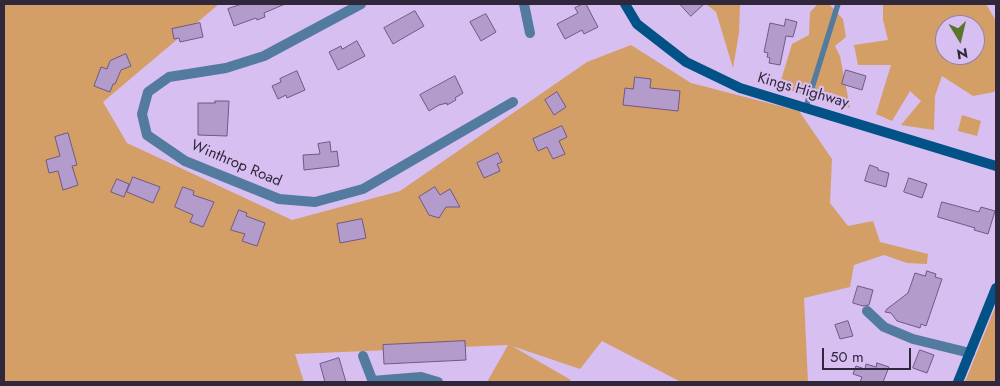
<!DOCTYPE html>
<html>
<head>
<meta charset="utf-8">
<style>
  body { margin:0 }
  #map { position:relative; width:1000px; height:386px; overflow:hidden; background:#d7bff1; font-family:Jost,sans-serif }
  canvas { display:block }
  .frame { position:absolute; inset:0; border:5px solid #30273a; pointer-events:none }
  .north { position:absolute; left:935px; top:15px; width:50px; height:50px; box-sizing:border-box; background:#d7bff1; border:1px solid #9482a8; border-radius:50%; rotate:171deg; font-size:14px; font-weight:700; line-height:20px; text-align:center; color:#30273a }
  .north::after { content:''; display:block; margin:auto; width:18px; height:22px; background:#5a7529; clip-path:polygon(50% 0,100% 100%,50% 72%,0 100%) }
  .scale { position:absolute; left:822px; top:348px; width:89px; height:22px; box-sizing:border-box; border:2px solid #30273a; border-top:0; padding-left:6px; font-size:15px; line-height:18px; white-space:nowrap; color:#30273a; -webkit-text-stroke:4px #d7bff1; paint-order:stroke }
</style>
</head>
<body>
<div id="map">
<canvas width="1000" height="386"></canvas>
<div class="frame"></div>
<div class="north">N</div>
<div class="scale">50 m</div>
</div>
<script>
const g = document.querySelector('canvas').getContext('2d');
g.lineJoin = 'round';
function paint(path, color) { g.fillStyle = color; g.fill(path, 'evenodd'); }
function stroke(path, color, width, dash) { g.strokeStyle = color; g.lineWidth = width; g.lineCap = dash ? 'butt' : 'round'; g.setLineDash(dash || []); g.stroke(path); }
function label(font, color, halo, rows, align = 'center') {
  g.font = font + ' Jost,sans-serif'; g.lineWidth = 4.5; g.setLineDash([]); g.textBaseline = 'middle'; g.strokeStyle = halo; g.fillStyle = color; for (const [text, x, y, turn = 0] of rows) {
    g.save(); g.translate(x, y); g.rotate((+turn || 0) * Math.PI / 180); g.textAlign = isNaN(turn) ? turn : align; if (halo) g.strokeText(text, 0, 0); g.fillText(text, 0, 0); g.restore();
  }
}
paint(new Path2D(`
  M4,4H219L103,102L127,143L292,220L400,191L587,62L631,45L691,83L799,111L832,159L830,203L848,226L873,221L880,242L928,254L927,264L907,263L884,255L854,265L850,287L804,298L808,382H681L602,341L580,369L512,346L571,380L569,382H487L508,345L295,354L304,382H4Z
  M706,4H740L739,33L733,68L716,12Z
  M818,4H829L843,19L846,37L835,46L840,56L850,108L779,87L792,44L809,35L810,12Z
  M883,4H986L996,21V89L994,92L973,96L942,76L935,96L934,130L901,125L921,101L910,91L892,121L876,114L891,65H858L854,45L888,40L883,20ZM945,25H975V55H945Z
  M962,115L981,121L977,136L958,131Z
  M996,305V382H965Z`), '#d49e67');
const building = new Path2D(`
  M242,4H285L264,13L265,17L257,20L256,18L234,26L228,9Z
  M583,4H586L598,27L584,34L582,30L565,39L557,24L578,13L575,8Z
  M680,4H704L691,16Z
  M415,11L424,26L393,44L384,28Z
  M486,14L496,32L481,41L470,22Z
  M786,19L797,22L793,37L786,36L780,65L769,63L770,58L767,57L768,53L764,52L770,23L784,26Z
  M200,23L203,37L180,42L179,38L174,39L172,29Z
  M357,41L365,56L338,70L329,52L341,46L342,49Z
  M126,54L131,66L121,70L115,84H113L110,92L94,86L101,67L107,69L110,61Z
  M846,70L866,76L862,90L842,84Z
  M297,71L305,90L287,98L286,95L278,99L272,86L281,82L280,79Z
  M455,76L463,93L455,98L456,100L447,105V103L439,105L429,111L420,95Z
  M635,77L651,79L650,88L680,91L678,111L623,105L625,88L633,89Z
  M557,92L566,107L554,115L545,100Z
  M215,101H229L227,136L198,135V103H215Z
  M562,126L567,137L559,141L565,154L553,159L547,147L538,151L533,139Z
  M68,133L77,165L72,166L78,185L63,190L58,171L49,173L46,160L60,156L55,137Z
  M330,142L331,152L337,151L339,166L304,170L303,155L320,154L318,144Z
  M498,153L502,162L497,164L500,171L484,178L477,163Z
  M870,165L878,168V170L889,173L886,187L865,181Z
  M133,177L160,187L153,203L127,192Z
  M909,178L927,184L922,198L904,192Z
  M117,179L129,184L124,197L111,192Z
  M183,187L194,191L193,195L214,202L203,227L190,222L193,215L175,207Z
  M435,187L440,195L450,189L460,207H446L439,218L429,215L419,197Z
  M942,202L979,212L981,207L995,211L988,234L974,230L975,228L938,217Z
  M239,210L247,213L246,216L265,223L257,246L242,241L245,234L231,230Z
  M362,219L366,238L340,243L337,224Z
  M927,271L936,274L935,277L942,279L926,326L921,324L920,328L897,321L891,313L885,312L887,309L908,293L915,273L925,276Z
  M858,286L873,290L869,305L863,306L853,303Z
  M848,321L853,336L840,339L835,325Z
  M465,341L466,360L384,364L383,345Z
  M920,350L934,355L927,373L913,368Z
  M339,358L346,382H325L320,364Z
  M877,363L889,367L883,382H860L862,377L853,374L856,366L865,369L866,364L876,367Z`);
paint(building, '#b39bcc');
stroke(building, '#6f5986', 1);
stroke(new Path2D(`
  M806,107L838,4`), '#527b9f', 5.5);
stroke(new Path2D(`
  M361,4L264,56L226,68L169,77L148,92L142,114L147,135L185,161L279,199L315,202L363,189L513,102
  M524,4L530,33
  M867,311L884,327L913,339L970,353
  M363,356L373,382
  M372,381L421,377L438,382`), '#527b9f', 10);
stroke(new Path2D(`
  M625,4L637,24L686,62L740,88L996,166
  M958,382L996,288`), '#025287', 10);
label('15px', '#30273a', '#d7bff1', [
  ["Kings Highway",803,91,16],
  ["Winthrop Road",236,164,23]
]);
</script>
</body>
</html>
